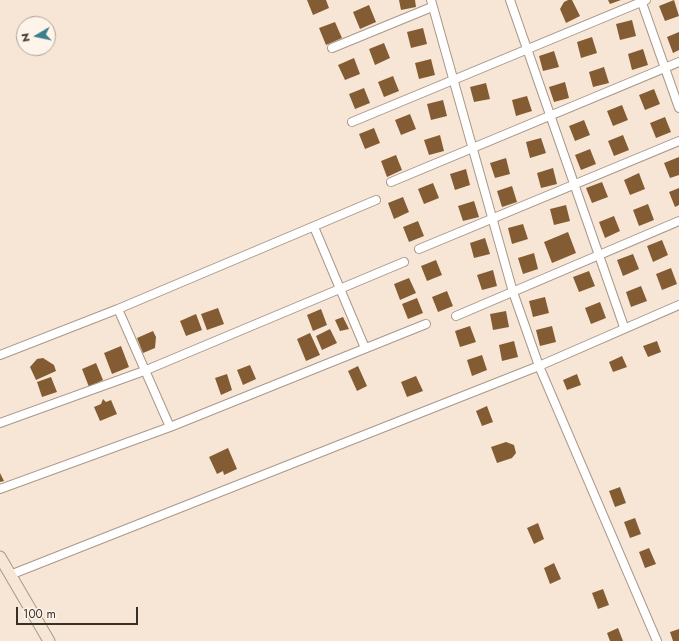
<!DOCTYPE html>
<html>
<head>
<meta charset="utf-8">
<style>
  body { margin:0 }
  #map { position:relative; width:679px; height:641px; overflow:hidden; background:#f7e6d5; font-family:Jost,sans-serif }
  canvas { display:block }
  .north { position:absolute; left:16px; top:16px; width:40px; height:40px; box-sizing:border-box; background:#fff4ea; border:1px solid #afa69d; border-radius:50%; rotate:261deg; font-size:11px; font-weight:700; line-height:16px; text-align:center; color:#363029 }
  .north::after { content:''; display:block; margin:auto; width:14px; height:18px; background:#3b7f8f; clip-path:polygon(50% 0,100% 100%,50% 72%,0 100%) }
  .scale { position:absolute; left:16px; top:607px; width:122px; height:18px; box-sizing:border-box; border:2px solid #363029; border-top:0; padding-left:5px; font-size:12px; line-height:14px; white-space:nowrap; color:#363029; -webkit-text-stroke:3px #fff4ea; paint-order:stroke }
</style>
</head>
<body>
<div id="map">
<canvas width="679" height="641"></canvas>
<div class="north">N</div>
<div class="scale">100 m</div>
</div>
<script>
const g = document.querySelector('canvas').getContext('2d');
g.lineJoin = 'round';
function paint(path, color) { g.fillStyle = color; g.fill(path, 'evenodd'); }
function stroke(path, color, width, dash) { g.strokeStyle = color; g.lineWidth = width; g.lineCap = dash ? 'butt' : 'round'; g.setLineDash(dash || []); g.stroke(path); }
paint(new Path2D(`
  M307,0H326L329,8L313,15Z
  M399,0H415L416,7L401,10Z
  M568,0H572L580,16L566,23L560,9L564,2Z
  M608,0H621L610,4Z
  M674,0L679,16L665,21L659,6Z
  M369,5L376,22L360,29L353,12Z
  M632,20L636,36L620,40L616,24Z
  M335,22L342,38L326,45L319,28Z
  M423,28L427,44L411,48L407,32Z
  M679,32V50L673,53L667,37Z
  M592,37L597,53L581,58L577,42Z
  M384,43L390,58L375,65L369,49Z
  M643,49L648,65L632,70L628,54Z
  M554,51L559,67L543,71L539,56Z
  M354,58L360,74L345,80L338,65Z
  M431,59L435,75L419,79L415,63Z
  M604,67L609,83L593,87L589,72Z
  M393,76L399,91L384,97L378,82Z
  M565,82L569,98L554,102L549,87Z
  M486,83L490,99L474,102L470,87Z
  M364,88L370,103L355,109L349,94Z
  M654,89L660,104L645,110L639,95Z
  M527,96L532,111L516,116L512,100Z
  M443,100L447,116L431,120L427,104Z
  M622,105L628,120L613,126L607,111Z
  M410,114L416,129L401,135L395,120Z
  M665,117L671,132L656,138L650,123Z
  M584,120L590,135L575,141L569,126Z
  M374,128L380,143L365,149L359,134Z
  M440,135L444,151L429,155L424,140Z
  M623,135L629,150L614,156L608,141Z
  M541,138L546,153L530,158L526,142Z
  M590,149L596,164L581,170L575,155Z
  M396,155L402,170L387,177L381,161Z
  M679,157V175L670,178L664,163Z
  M506,158L510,174L495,178L490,163Z
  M553,168L557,184L541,188L537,173Z
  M466,169L470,185L455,190L450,174Z
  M639,173L645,189L630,195L624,180Z
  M602,182L608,197L592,203L586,188Z
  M433,183L439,198L424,204L418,189Z
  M512,186L517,202L502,207L497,191Z
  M679,188V205L675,207L669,192Z
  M403,197L409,212L394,219L388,203Z
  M474,201L479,217L463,221L458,206Z
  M648,204L654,220L639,226L633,210Z
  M566,205L570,221L554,225L550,209Z
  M614,216L620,231L605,238L599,222Z
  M418,221L424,236L409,242L403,227Z
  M523,224L528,239L512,244L508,228Z
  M568,232L576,253L552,263L544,242Z
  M485,238L490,254L474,258L470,243Z
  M662,240L668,255L653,262L647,246Z
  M534,253L538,269L523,274L518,258Z
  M633,254L639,269L623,276L617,260Z
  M436,260L442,275L427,281L421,266Z
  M671,268L677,284L662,290L656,274Z
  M493,270L497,286L482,290L477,275Z
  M589,271L595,286L579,292L573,277Z
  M409,278L416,293L400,300L394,284Z
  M641,286L647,301L631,307L626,292Z
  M447,291L453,306L438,312L432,297Z
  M545,297L549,313L533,317L529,301Z
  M417,298L423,313L408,319L402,304Z
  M600,302L606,318L591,324L585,308Z
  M218,308L224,324L207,330L201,314Z
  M321,309L327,325L313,331L307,315Z
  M506,311L509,327L493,330L490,314Z
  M196,314L202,330L186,336L180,321Z
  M343,317L349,329L340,331L335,320Z
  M470,326L476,342L460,347L455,331Z
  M552,326L556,342L540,346L536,330Z
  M330,329L337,343L322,350L316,336Z
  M153,331L156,337L155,348L143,353L137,338Z
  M310,333L320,355L306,361L297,339Z
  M514,341L518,357L502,361L499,345Z
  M657,341L661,352L648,357L643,346Z
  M121,346L129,367L112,374L104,353Z
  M482,355L487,370L472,376L467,360Z
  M622,356L627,367L613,372L609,362Z
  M43,358L54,365L56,371L36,380L30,367L37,359Z
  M96,363L103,380L89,387L82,369Z
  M250,365L256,379L243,385L237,370Z
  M358,366L367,386L357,391L348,371Z
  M227,374L232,390L221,395L215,378Z
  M577,374L581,385L567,390L563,380Z
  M416,376L423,391L407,397L401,382Z
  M51,377L57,392L42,397L37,382Z
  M103,399L106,402L111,400L117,414L100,421L94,407L101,404Z
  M487,406L493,422L482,426L476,411Z
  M506,442L514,445L516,453L512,458L497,463L491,447Z
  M228,448L237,469L224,475L223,471L217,474L209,457Z
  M0,473L4,481L0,482Z
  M620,487L626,503L615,507L609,491Z
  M635,518L641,534L630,538L624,522Z
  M538,523L544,539L534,544L527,528Z
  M649,548L656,564L645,568L639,552Z
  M554,563L561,579L550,584L544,568Z
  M603,589L609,605L598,609L592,593Z
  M618,628L623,641H610L607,633Z
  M679,629V641H673L670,632Z`), '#845c33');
const street = new Path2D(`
  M431,0L513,292L539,366L657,641
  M510,0L624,327
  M641,0L679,108
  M332,48L432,7
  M352,122L646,0
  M391,182L679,62
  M314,227L365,348
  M419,249L679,141
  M118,309L170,427
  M456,316L679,221
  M0,355L118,309L376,200
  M0,423L144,371L404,262
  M0,489L170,427L426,324
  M10,575L539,366L679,305`);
const secondary = new Path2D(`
  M0,557L49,641`);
stroke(street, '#a99889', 10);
stroke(secondary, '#a99889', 13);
stroke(street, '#fff', 8);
stroke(secondary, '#f6e6d6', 11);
</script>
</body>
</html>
